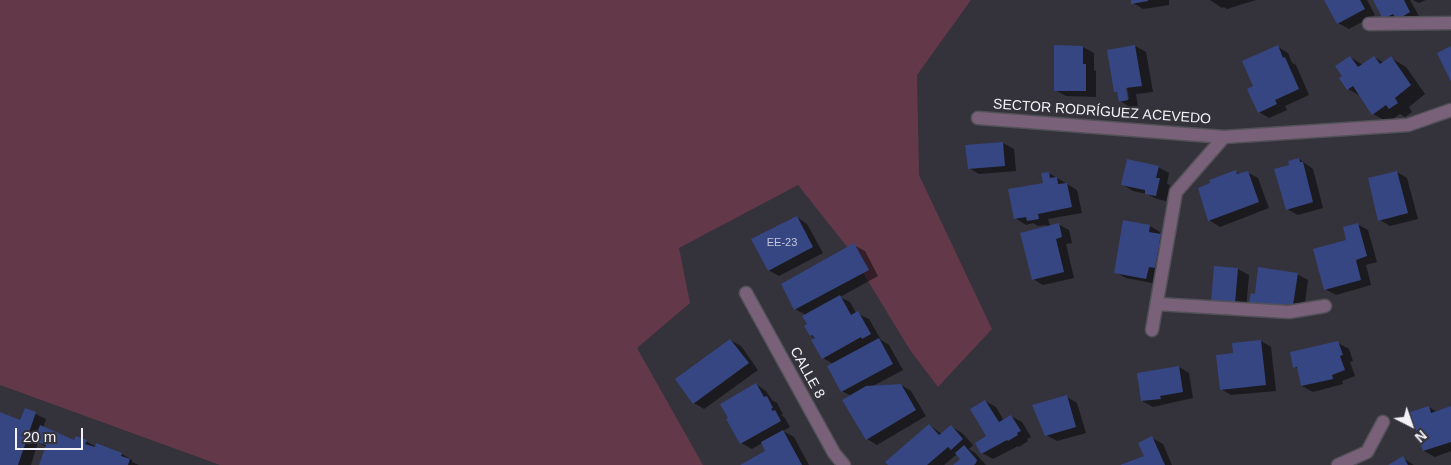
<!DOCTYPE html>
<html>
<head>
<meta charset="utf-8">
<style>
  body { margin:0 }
  #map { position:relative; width:1451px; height:465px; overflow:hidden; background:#34323a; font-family:Helvetica,sans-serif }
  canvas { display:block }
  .north { position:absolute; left:1386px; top:400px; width:50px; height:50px; -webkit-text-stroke:4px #34323a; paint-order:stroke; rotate:139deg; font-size:14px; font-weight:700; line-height:20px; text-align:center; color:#f3f2f7 }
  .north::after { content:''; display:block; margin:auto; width:18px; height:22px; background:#f3f2f7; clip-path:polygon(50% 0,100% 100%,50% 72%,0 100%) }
  .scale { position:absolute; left:15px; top:428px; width:68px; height:22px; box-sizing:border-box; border:2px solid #f3f2f7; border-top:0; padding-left:6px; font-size:15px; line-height:18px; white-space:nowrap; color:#f3f2f7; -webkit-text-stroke:4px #34323a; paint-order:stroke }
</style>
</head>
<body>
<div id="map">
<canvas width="1451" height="465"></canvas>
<div class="north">N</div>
<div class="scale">20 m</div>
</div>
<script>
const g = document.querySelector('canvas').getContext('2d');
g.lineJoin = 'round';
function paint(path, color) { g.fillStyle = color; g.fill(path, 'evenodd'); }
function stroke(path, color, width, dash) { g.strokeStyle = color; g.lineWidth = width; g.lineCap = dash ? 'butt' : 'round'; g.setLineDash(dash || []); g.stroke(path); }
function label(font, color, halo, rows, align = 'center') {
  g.font = font + ' Helvetica,sans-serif'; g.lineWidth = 4; g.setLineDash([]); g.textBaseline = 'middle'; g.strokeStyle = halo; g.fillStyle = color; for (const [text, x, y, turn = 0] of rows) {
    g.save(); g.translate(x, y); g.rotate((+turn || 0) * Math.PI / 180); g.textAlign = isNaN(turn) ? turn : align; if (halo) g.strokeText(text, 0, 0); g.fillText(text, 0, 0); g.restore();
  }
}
paint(new Path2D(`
  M0,0H971L917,75L919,175L992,329L938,387L910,350L848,248L798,185L679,248L690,303L637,348L703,465H220L0,385Z`), '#633949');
paint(new Path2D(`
  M1132,0H1169V5L1143,9L1133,3Z
  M1210,0H1256L1227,9L1224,7L1222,8Z
  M1326,0H1367L1375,15L1349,29L1338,23Z
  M1374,0H1410L1420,18H1384Z
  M1413,0H1426L1419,3Z
  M1056,46L1083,47L1094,53V70L1096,71V97L1066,96L1055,90Z
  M1135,46L1146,52L1153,92L1136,94L1138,106L1130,107L1120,101L1118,93L1115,91L1108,51ZM1126,82L1129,99H1126L1124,83Z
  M1278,47L1288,53L1292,63L1296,65L1309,95L1285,106L1287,110L1269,118L1259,112L1255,87Z
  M1350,57L1363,65L1374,57L1384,63L1391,58L1406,67L1425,94L1409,107L1412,112L1405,117L1400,114L1388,122L1373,114L1362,97L1348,89L1344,76Z
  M1003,143L1014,149L1016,171L979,174L969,168Z
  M1299,159L1313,169L1323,208L1298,215L1287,209L1290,166Z
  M1158,167L1169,173L1167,184L1170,185L1166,201L1157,199L1147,194L1133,191L1123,185Z
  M1236,172L1240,174L1247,172L1258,178L1269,208L1220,227L1209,220L1200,189Z
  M1397,172L1407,178L1418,219L1390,226L1380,220Z
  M1049,173L1077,190L1082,213L1048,219L1050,226L1058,224L1069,230L1072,243L1066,244L1074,278L1043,285L1033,279L1047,225L1038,226L1033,223L1026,225L1015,218L1044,184L1043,174Z
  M797,217L807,224L823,253L779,276L768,270Z
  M1124,221L1150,226L1160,232V235L1171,242L1157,284L1126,278L1115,272Z
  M1357,224L1368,230L1377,262L1366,265L1371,285L1336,295L1325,289L1347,241Z
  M854,245L865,251L878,276L840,297L850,302L856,313L869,319L881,340L889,345L903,370L871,387L901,385L911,391L926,416L877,445L867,439L851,396L842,391L833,364L823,358L816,339L811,336L806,326L809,325L806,315L795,309Z
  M1215,267L1238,269L1249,275L1246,309L1223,308Z
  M1297,274L1308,280L1304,311L1261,308L1251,302Z
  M730,340L741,346L758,370L704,409L694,403Z
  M1261,341L1271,347L1276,391L1231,395L1221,389L1234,354Z
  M1338,343L1349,349L1353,361L1350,362L1355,376L1342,381L1343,384L1313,392L1302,386L1299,369L1294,367Z
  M1179,367L1189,373L1193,398L1153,407L1142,401Z
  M756,384L766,391L772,400L777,403L783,414L781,415L785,418L790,427L783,431L794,437L809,465H743L767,452L762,443L752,449L741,443Z
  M1067,397L1077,403L1086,433L1057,441L1046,435Z
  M985,401L996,407L1004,421L1011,416L1022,422L1031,437L1027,439L1028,441L1019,447L1018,446L993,459L982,453L988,436Z
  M1429,407L1437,412L1451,407V451L1435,457L1424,451Z
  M25,409L46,419L43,428L75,441H86L96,447L97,445L122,454L132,460V462L139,465H40L46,447L38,442L31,465H0V414L21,421Z
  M929,425L942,434L952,427L962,433L973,445L969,449L975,453L986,465H955L962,459L957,454L944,465H890Z
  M1152,438L1163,444L1172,465H1124L1146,457Z
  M1403,458L1414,465H1391Z`), '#0007');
paint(new Path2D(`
  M1131,0H1148V1L1131,4Z
  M1324,0H1360L1365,9L1337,24Z
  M1373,0H1404L1410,12L1397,20L1393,14L1383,19Z
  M1054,45L1083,46V64H1086V91H1054Z
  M1135,45L1142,86L1126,88L1128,100L1119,102L1117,92H1114L1107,50Z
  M1278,45L1283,58L1285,57L1299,89L1275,100L1277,104L1258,113L1247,89L1253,86L1242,61Z
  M1451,46V82L1437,53Z
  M1350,56L1358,67L1374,56L1380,64L1391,56L1411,85L1395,98L1398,103L1389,109L1386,105L1372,115L1353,86L1347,90L1339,78L1342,76L1335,66Z
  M1003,142L1005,166L968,169L965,145Z
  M1299,158L1300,162H1303L1313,202L1286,210L1274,169L1289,165L1288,161Z
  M1127,159L1159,166L1156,178H1160L1156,196L1145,194V190L1121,185Z
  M1236,170L1237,174L1248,171L1259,202L1208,221L1198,188L1210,183L1209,180Z
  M1397,171L1408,213L1378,221L1368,178Z
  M1049,172L1050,178L1057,177L1058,184L1067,183L1072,207L1038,214L1039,219L1027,221L1026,217L1014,219L1008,189L1043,183L1041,173Z
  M797,216L813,247L768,271L751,239Z
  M1123,220L1150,225L1149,232L1161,234L1155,268L1149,267L1146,279L1114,273Z
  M1059,223L1062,237L1056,239L1064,272L1032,280L1020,233Z
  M1358,223L1367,256L1356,260L1361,280L1324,290L1313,249L1346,240L1343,227Z
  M854,243L869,270L794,310L781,284Z
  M1214,266L1238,268L1235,304L1211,302Z
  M1258,267L1298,273L1293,305L1249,303L1251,293L1255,294Z
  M840,295L851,315L858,311L871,334L862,339L861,337L822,359L811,340L815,338L812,335L810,336L804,326L807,324L802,316Z
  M879,338L893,364L841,392L827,366Z
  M730,339L749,363L693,404L675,379Z
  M1261,340L1266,385L1220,390L1216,355L1233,353L1232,343Z
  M1338,341L1343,355L1340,356L1345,370L1332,375L1333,379L1301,386L1297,367L1293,368L1290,352Z
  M1179,366L1183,392L1160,396L1161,399L1141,401L1137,373Z
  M756,383L764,397L767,396L773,408L771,409L773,411L775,410L781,421L740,444L726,419L728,418L720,404Z
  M901,384L916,410L866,440L842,400L866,386Z
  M1067,395L1076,427L1045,436L1032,405Z
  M985,400L999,422L1011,415L1021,431L1017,433L1018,435L1008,441L1007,440L981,454L975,443L986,436L970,409Z
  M1429,406L1431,413L1451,406V442L1423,451L1410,412Z
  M25,408L36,412L18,465H0V412L20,420Z
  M929,424L939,435L951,425L963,439L951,450L948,447L927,465H888L885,462Z
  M40,425L74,440L76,436L87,440L85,444L95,447L96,443L122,453L121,456L130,459L128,465H39L46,445L34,441Z
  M783,430L802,465H740L765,451L761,442Z
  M1152,436L1165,465H1120L1144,456L1138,443Z
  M964,445L977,460L976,463L974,465H953L960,459L955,453Z
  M1403,456L1408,465H1388Z`), '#364682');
const minor = new Path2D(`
  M1369,24L1451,23
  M978,118L1224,137L1408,125L1451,110
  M746,293L834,453L844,465
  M1157,304L1289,312L1325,306
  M1152,330L1176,192L1224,137
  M1338,465L1367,452L1383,422`);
stroke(minor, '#535158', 15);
stroke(minor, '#796279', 12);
label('11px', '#c4c7da', null, [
  ["EE-23",782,243]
]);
label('14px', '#f3f2f7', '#34323a', [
  ["SECTOR RODRÍGUEZ ACEVEDO",1102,112,4],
  ["CALLE 8",807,373,61]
]);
</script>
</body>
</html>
